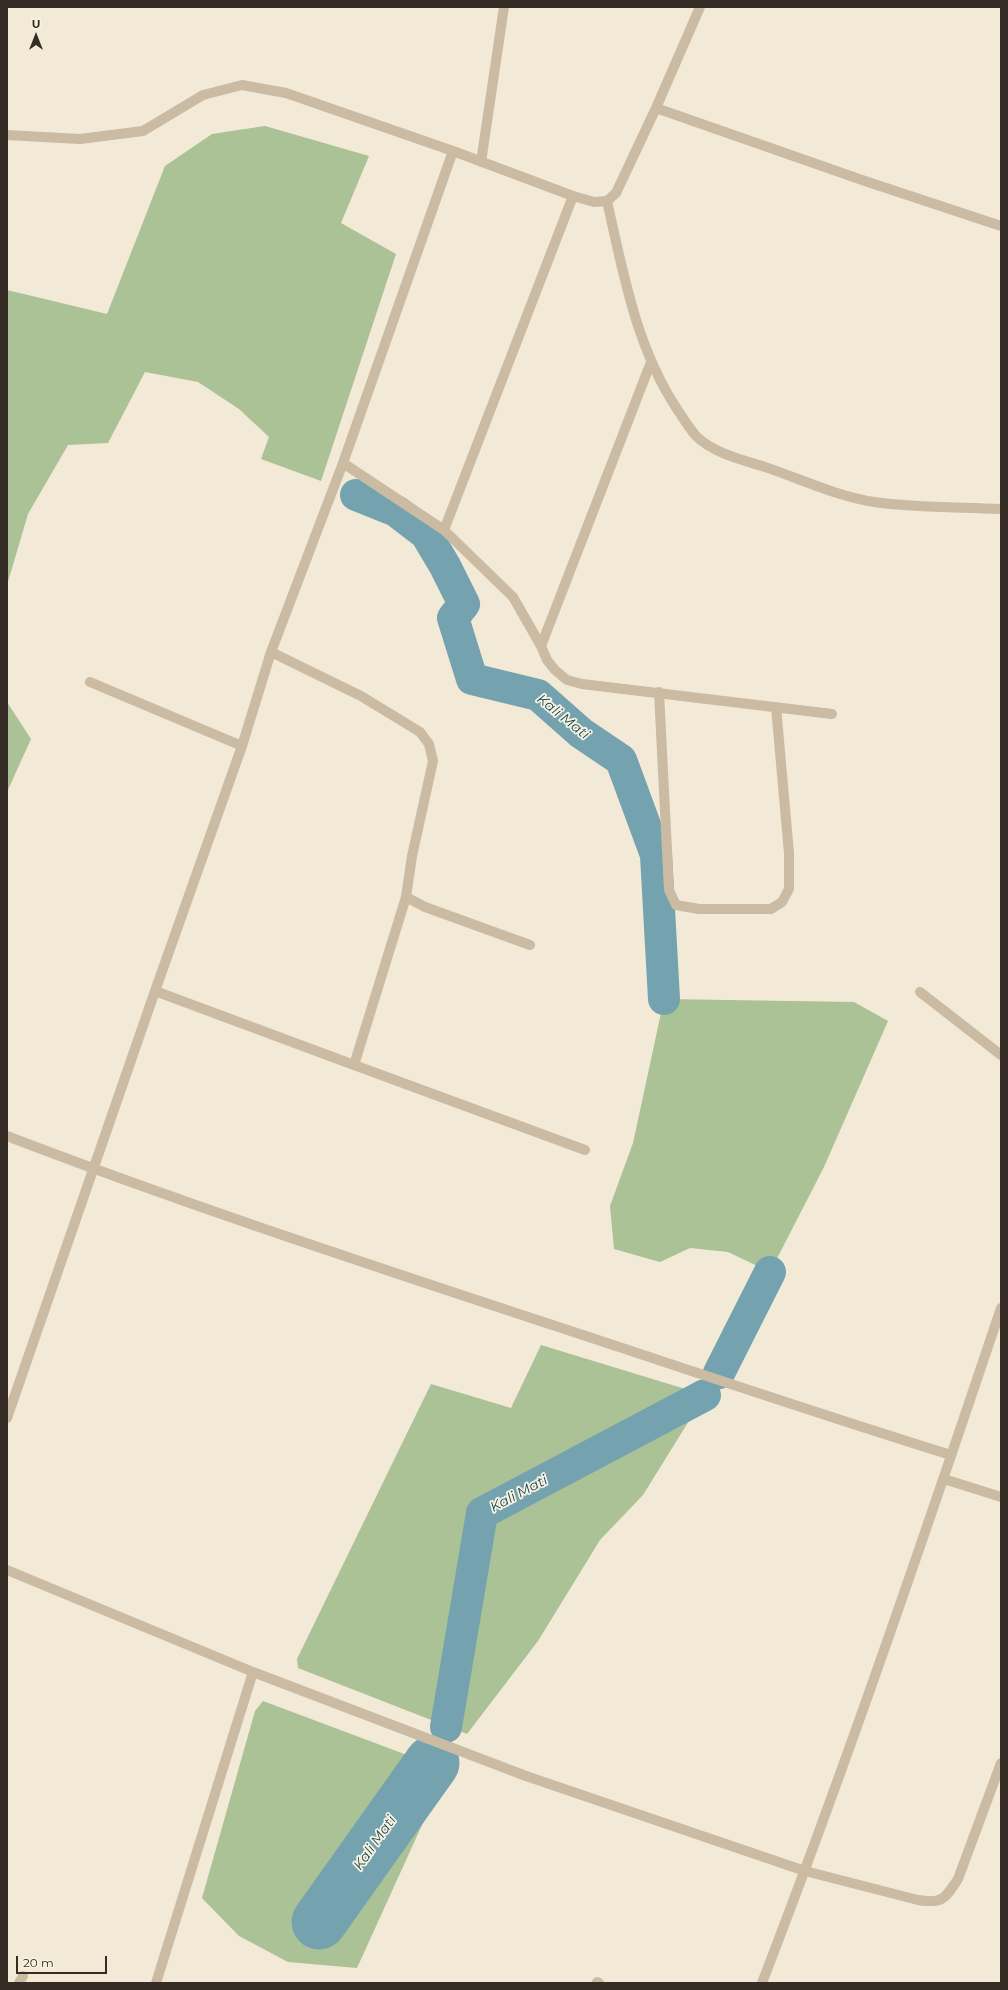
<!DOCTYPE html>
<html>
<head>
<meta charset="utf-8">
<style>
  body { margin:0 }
  #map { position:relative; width:1008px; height:1990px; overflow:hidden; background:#f2e9d6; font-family:Montserrat,sans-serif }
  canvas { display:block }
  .frame { position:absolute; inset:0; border:8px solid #342c25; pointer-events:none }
  .north { position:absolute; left:16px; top:16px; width:40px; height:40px; -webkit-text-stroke:3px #f9f3e2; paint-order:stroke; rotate:0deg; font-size:11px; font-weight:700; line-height:16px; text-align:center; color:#342c25 }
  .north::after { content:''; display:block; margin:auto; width:14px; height:18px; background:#342c25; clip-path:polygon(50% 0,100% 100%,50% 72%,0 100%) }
  .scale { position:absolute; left:16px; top:1956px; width:91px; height:18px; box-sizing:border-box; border:2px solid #342c25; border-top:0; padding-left:5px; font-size:12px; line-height:14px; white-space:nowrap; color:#342c25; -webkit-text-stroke:3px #f9f3e2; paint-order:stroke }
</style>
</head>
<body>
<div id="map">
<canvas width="1008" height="1990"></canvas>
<div class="frame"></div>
<div class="north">U</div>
<div class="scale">20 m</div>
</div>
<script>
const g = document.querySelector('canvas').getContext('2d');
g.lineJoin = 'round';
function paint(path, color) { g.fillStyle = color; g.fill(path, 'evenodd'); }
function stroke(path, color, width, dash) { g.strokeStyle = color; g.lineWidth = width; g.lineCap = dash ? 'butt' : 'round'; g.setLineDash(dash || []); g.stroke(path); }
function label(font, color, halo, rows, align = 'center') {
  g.font = font + ' Montserrat,sans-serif'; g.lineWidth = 3.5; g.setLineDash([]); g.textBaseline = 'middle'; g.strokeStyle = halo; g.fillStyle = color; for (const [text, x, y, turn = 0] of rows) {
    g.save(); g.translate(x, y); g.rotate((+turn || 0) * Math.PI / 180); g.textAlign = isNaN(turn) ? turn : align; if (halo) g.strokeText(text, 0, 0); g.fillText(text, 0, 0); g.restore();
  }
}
paint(new Path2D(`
  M265,126L369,156L341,223L396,254L321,481L261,459L269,437L239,409L198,382L145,372L108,443L68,445L28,514L7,585V290L107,314L165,166L212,134Z
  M7,702L31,739L7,792Z
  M664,999L854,1002L888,1021L824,1167L770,1272L728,1252L690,1248L660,1262L614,1249L610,1206L633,1143Z
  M541,1345L705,1395L643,1495L600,1540L538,1641L467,1734L298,1668L297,1659L431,1384L511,1408Z
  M263,1701L447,1770L357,1968L288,1962L239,1936L202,1898L255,1711Z`), '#abc196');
stroke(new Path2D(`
  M356,495L396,511L426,534L445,566L464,604L453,618L472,679L538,695L581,733L621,760L656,855L664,999
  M719,1373L770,1272
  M446,1727L482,1513L705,1395`), '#74a3af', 32);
stroke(new Path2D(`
  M319,1922L432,1763`), '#74a3af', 55);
stroke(new Path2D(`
  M656,108L700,7
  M7,135L80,139L143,131L203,95L242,85L286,93L453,151L343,463L271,652L242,746L155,991L7,1418
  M453,151L573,196L594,202L607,201L616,193L656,108L862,180L1001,226
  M481,162L504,7
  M607,201C623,272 636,347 677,409C683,418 689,428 696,436C713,453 743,460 765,467C801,479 836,496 874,502C916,508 959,507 1001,509
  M343,463L444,530L513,597L541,646L547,660L555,670L567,680L582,684L832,714
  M444,530L573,196
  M541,646L651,362
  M271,652L361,696L420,732L429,744L433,761L412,856L406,897L425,907L530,945
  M90,682L242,746
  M659,692L669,890L676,905L699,909H771L782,902L789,889V853L776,707
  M406,897L354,1065L585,1150
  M155,991L354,1065
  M920,992L1001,1055
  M7,1136C179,1202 353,1259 528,1317C669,1363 809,1411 951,1455
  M944,1479L1001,1497
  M7,1570L253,1672L526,1776L805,1871L918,1900C942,1904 945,1899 958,1879L1001,1763
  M597,1982L599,1983
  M19,1983L23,1976
  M156,1983L253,1672
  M762,1983C848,1760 925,1534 1001,1308`), '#cabba2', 10);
label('italic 14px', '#194856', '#f9f3e2', [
  ["Kali Mati",563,717,39],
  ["Kali Mati",519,1494,-28],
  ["Kali Mati",375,1843,-55]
]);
</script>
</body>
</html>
